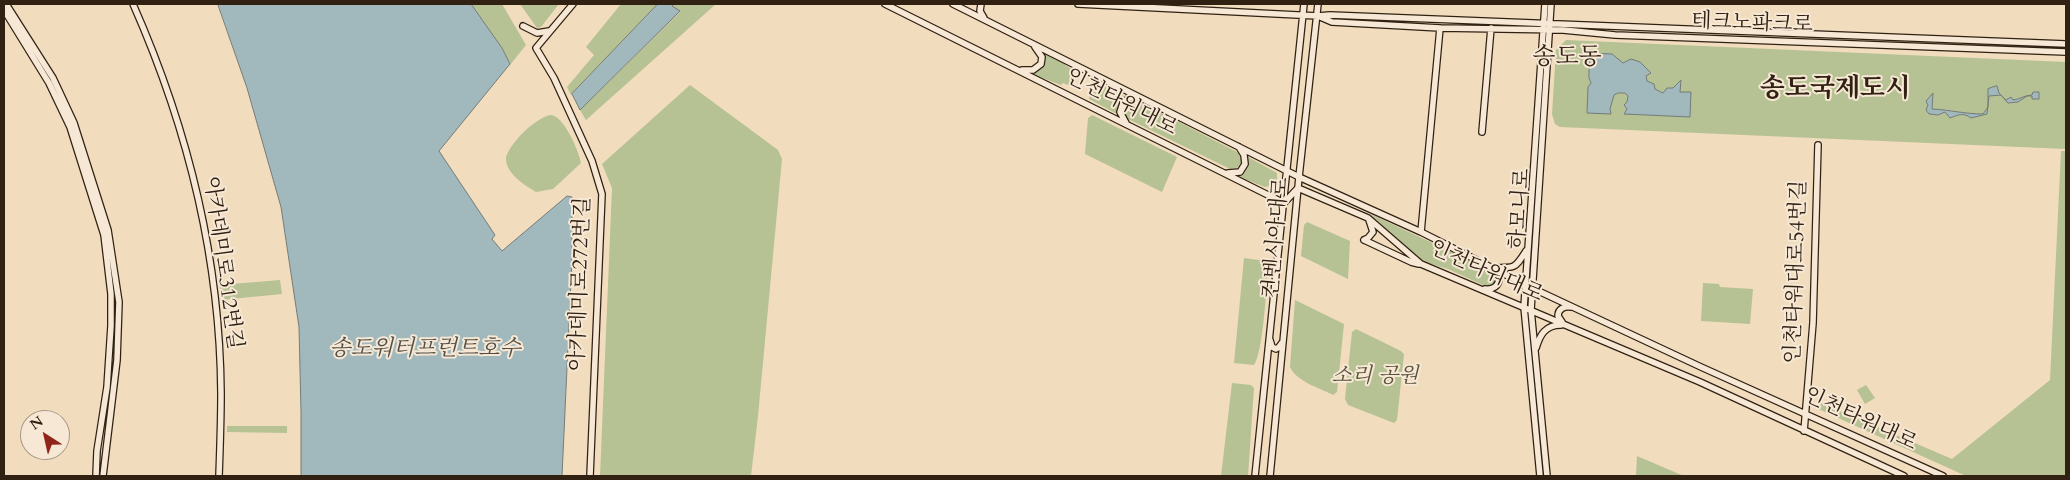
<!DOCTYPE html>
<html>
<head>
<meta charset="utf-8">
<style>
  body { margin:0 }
  #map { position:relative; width:2070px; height:480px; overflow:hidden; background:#f1dcbd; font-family:Cardo,serif }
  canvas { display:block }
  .frame { position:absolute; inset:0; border:5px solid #302113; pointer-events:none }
  .north { position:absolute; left:20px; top:410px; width:50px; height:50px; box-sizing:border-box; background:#f6e8d4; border:1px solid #a79887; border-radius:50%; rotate:325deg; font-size:14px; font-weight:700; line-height:20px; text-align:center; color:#302113 }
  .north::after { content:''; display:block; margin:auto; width:18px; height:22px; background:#8f2418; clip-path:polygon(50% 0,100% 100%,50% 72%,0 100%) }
</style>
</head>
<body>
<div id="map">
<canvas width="2070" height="480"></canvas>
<div class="frame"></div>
<div class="north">N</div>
</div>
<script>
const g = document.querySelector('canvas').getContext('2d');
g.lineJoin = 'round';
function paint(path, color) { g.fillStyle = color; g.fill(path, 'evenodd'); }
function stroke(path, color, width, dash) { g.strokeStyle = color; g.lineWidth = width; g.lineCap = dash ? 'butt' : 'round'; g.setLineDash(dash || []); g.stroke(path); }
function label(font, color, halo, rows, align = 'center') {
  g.font = font + ' Cardo,"Noto Serif KR",serif'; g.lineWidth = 4; g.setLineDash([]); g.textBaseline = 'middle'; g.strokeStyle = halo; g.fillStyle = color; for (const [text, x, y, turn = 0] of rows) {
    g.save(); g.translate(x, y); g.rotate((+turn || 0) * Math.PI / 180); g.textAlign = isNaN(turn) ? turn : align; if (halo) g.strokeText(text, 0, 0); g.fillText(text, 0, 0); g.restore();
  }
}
paint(new Path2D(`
  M471,4H502L526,45L510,65L502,48Z
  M520,4H559L541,27L537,28Z
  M621,4H658L571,95L567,87L594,55L586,47Z
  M674,4H716L586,120L580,110L680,12L672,6Z
  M1566,40L2066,62V149L1560,127L1555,124L1552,114L1556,50Z
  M1040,49L1066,62L1065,65L1073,70L1072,82L1068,85L1063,83L1061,85L1029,73L1034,72L1041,67L1044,56Z
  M1097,82L1124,96L1118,113H1115L1089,99L1090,86Z
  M690,85L778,150L782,159L758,416L751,476H600L612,188L602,164Z
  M1130,100L1138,101L1239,153L1242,162L1240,167L1230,169L1128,119L1123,113V107Z
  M550,115C563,114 579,151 581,163L553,189L536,192C523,184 505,173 506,157C512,141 533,120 550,115Z
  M1092,115L1177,157L1162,192L1085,154L1088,118Z
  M2061,151H2066V476H1966L1816,408L1817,401L1952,459L2050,380Z
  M1248,157L1277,173V182L1275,185L1265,187L1239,177L1238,175L1247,165V158Z
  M1370,214L1493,271L1497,276L1495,285L1487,287L1448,269L1424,262Z
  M1307,222L1350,241L1348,279L1301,256L1304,225Z
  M1244,258L1266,261L1268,264C1267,284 1263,353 1254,365L1234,363Z
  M280,280L282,294L221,300L220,285Z
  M1703,283L1719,284L1720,287L1753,289L1750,324L1701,321Z
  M1295,300L1344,324L1337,392L1333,395C1318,387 1297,382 1290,367Z
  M1356,329L1401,351L1404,354L1397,420L1394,423L1348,405L1345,399L1352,332Z
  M1232,383L1251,385L1254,388L1248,476H1221Z
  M1866,385L1875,398L1865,404L1857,390Z
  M227,426H287V433L227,432Z
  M1637,456L1684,476H1636Z`), '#b6c294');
const water = new Path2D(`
  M218,4H471L502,48L510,64L439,151L495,235L492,239L502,251L567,196L572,197V259L562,476H301V412L299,327L281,207L247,88Z
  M658,4H674L672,6L680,11L580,110L572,94Z
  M1590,53L1612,54L1623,63L1631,59L1640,62L1651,73L1646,76L1647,81L1654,84L1655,89L1663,93L1667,88H1673L1681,80L1680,92H1691L1690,117L1624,114L1627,109L1624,105L1627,102L1628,96L1625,93H1618L1614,95L1610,109L1611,114L1587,113L1588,87L1591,83L1589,78Z
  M1997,86L1999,93L2006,100L2011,97L2013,100C2021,99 2025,95 2032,95L2033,92H2039V99H2032V96H2027L2018,102L2008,103L2001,95L1989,96L1987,114L1971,118C1963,112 1958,115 1950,118L1945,112L1938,115L1929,114L1926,110L1928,105L1926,101L1933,93L1932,109C1951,110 1965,114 1983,114L1988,107V89Z`);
paint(water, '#a1b8bd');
stroke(water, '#747c79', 1);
const secondary = new Path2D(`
  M6,4L53,78L74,123L108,230L119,302L117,360L103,476
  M133,4C187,126 220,258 221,393C221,421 220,449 219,476
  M573,4L536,48L554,78L592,161L602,194L590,476
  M885,4L1284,203L1298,188L1368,218L1421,264L1700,382L1904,476
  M953,4L1299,177L1421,232L1532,288L1701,367L1943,476
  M981,4L980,11L984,18
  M1078,4L1318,16L1330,15L2066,44
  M4,10L49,83L70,127L104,235L111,294V326L107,387L97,451L96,476
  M1318,16L1332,22L1440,28L1563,30L1615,35L2066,52
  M523,26L537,33L549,31
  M1022,70H1033L1041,64L1042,57L1035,47
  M1126,123L1120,112L1123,103L1130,97L1139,98
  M1482,132L1491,28
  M1228,173L1240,172L1245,164L1244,155L1239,147
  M1421,232L1440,28
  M1364,240L1411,262L1419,264
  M1364,240L1368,238L1373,232L1369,220
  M1494,268C1516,268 1515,268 1526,251
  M1485,289C1493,290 1499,286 1499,278L1494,270
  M1562,322L1558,316C1558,309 1564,306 1571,307
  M1270,340L1272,347L1276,349L1279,347L1282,343
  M1536,348C1540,335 1545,325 1561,325
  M1804,431L1813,323L1818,145
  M1255,476L1304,4
  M1270,476L1299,177L1318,4
  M1540,476L1524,307L1545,4
  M1547,476L1531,310L1551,4`);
stroke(secondary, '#302113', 8);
stroke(secondary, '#f6e8d4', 5.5);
label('21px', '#302113', '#f6e8d4', [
  ["테크노파크로",1752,24,2],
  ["인천타워대로",1121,103,27],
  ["하모니로",1521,209,-86],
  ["컨벤시아대로",1277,238,-85],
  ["아카데미로312번길",222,263,82],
  ["인천타워대로",1486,272,24],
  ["인천타워대로54번길",1797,272,-88],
  ["아카데미로272번길",581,284,-88],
  ["인천타워대로",1860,420,25]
]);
label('italic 21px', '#58513a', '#f6e8d4', [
  ["소리 공원",1375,377]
]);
label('italic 22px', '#524e46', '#f6e8d4', [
  ["송도워터프런트호수",425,350]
]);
label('24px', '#302113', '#f6e8d4', [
  ["송도동",1567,58]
]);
label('bold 26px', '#302113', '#f6e8d4', [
  ["송도국제도시",1835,90]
]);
</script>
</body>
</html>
